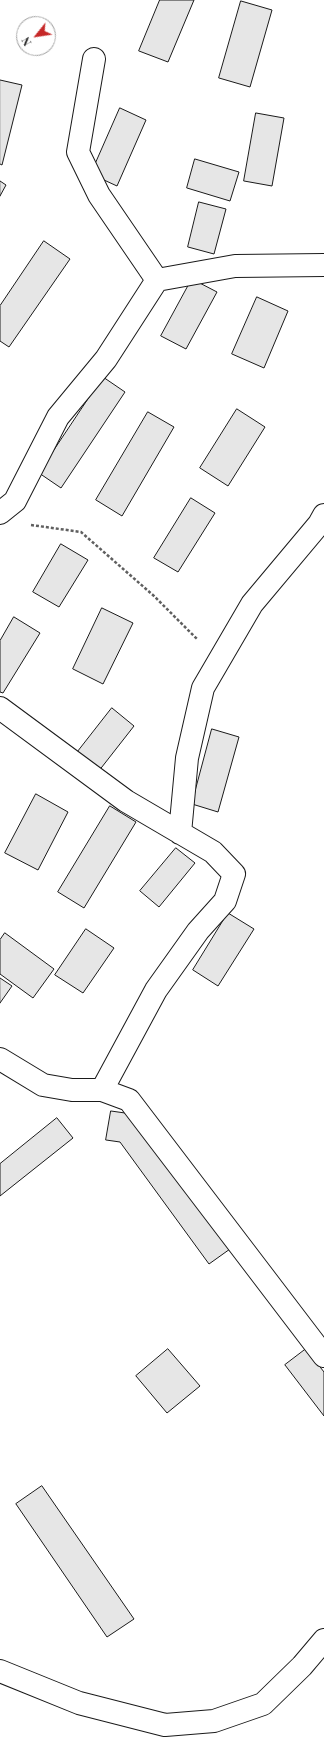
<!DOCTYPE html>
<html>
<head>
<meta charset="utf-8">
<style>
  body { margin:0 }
  #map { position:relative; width:324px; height:1763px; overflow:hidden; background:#fff; font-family:"Playfair Display",serif }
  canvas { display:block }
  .north { position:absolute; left:16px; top:16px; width:40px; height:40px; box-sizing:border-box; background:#fff; border:1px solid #a3a3a3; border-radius:50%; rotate:240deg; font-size:11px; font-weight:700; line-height:16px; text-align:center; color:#1a1a1a }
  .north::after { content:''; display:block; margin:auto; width:14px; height:18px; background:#c62828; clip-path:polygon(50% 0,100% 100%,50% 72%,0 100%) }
</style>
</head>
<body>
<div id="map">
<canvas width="324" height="1763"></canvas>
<div class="north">N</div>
</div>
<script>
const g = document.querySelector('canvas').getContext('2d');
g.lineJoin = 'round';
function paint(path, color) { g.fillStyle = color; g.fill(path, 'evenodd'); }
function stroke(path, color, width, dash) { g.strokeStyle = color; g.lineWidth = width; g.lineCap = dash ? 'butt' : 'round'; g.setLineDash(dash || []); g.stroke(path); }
const building = new Path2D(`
  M160,0H194L168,62L139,51Z
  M241,1L272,10L250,87L219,78Z
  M0,80L22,85L2,165L0,164Z
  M120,108L146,120L117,186L91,174Z
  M256,113L284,118L272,186L244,181Z
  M195,159L239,172L230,201L187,188Z
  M0,181L6,185L0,196Z
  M199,202L226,209L214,254L188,247Z
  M44,241L70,259L9,347L0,341V306Z
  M192,279L217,292L186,349L161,336Z
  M257,297L288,311L264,368L232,354Z
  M103,377L125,392L61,488L39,473Z
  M237,409L265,427L228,486L200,468Z
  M148,412L174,427L122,516L96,500Z
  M191,498L215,513L178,572L154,558Z
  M61,544L88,560L59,607L33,592Z
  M102,608L133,623L103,684L73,669Z
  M14,617L40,633L3,693L0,692V641Z
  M112,708L134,726L98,772L76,754Z
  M212,729L239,737L218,812L192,804Z
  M36,794L68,812L38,870L5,853Z
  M110,806L136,822L84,908L58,892Z
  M176,848L195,863L159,907L140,891Z
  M228,913L254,929L218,986L193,970Z
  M86,929L114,948L83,993L55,975Z
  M5,933L54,969L33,998L0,974V940Z
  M0,978L12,986L0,1003Z
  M111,1111L132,1114L230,1249L209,1264L120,1142L106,1140Z
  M57,1118L73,1138L0,1196V1164Z
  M168,1349L200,1386L167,1413L136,1376Z
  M306,1349L324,1372V1416L285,1365Z
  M42,1486L134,1619L107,1637L16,1504Z`);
paint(building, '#e6e6e6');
stroke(building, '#1a1a1a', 1);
const minor = new Path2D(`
  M157,280L235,266L324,265
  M0,513L15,501L58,417L106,359L157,280L99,195L78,152L94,59
  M0,708L126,801L213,852L234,874L225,901L198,931L156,990L102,1090
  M180,833L187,758L203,688L252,604L319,524L324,515
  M0,1059L43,1085L72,1090H102L129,1100L324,1356
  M0,1671L79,1703L165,1725L214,1721L263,1704L302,1666L324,1640`);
stroke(minor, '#1a1a1a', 24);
stroke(new Path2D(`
  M31,525L81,532L154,596L197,639`), '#5f5f5f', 2.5, [3, 2]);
stroke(minor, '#fff', 22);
</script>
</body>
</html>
